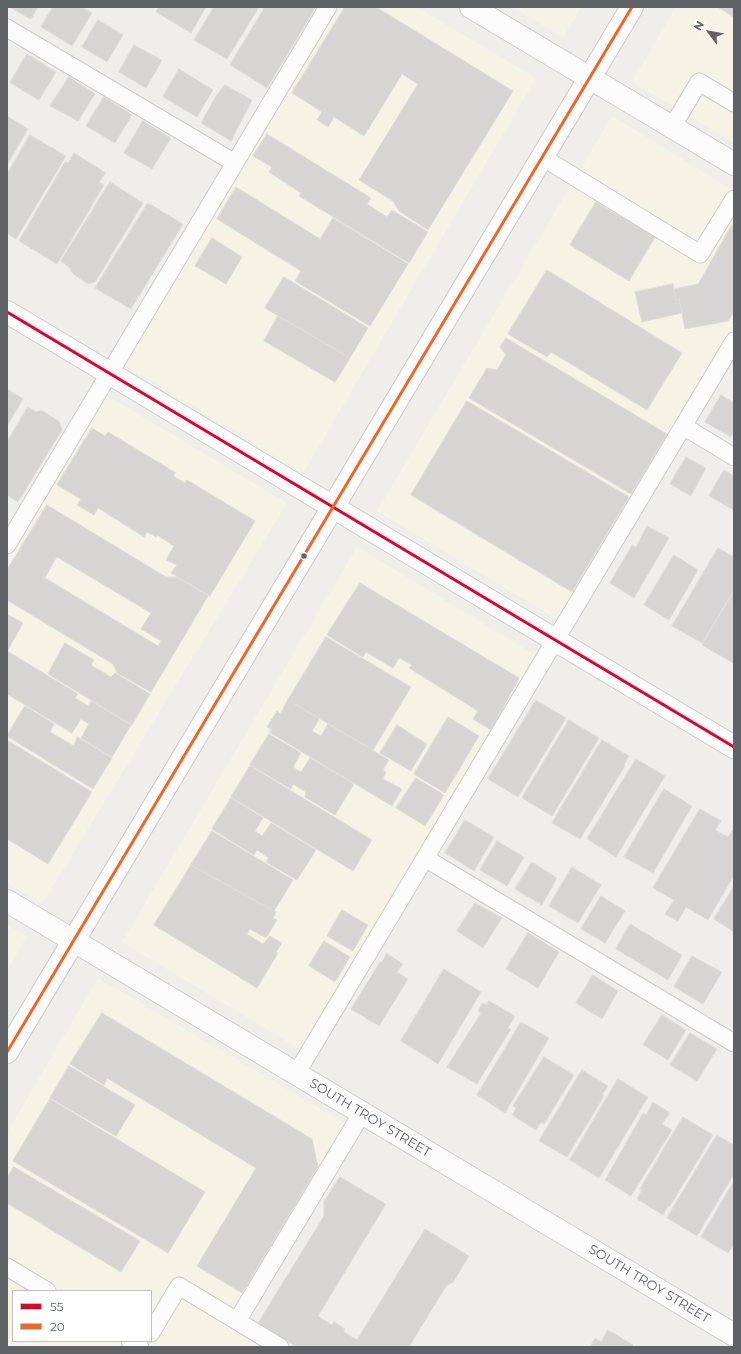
<!DOCTYPE html>
<html>
<head>
<meta charset="utf-8">
<style>
  body { margin:0 }
  #map { position:relative; width:741px; height:1354px; overflow:hidden; background:#efeeea; font-family:Montserrat,sans-serif }
  canvas { display:block }
  .frame { position:absolute; inset:0; border:8px solid #5f6368; pointer-events:none }
  .legend { position:absolute; left:12px; top:1290px; width:140px; height:52px; box-sizing:border-box; background:#fff; border:1px solid #bfc1c3; margin:0; padding:5px 7px; list-style:none; font-size:12px; color:#5f6368 }
  .legend li { display:flex; align-items:center; gap:8px; height:20px }
  .legend b { width:20px; border:1px solid #bfc1c3 }
  .north { position:absolute; left:689px; top:12px; width:40px; height:40px; -webkit-text-stroke:3px #fff; paint-order:stroke; rotate:302deg; font-size:11px; font-weight:700; line-height:16px; text-align:center; color:#5f6368 }
  .north::after { content:''; display:block; margin:auto; width:14px; height:18px; background:#5f6368; clip-path:polygon(50% 0,100% 100%,50% 72%,0 100%) }
</style>
</head>
<body>
<div id="map">
<canvas width="741" height="1354"></canvas>
<div class="frame"></div>
<ul class="legend">
<li><b style="height:5px;background:#e4002b"></b>55</li>
<li><b style="height:5px;background:#f26522"></b>20</li>
</ul>
<div class="north">N</div>
</div>
<script>
const g = document.querySelector('canvas').getContext('2d');
g.lineJoin = 'round';
function paint(path, color) { g.fillStyle = color; g.fill(path, 'evenodd'); }
function stroke(path, color, width, dash) { g.strokeStyle = color; g.lineWidth = width; g.lineCap = dash ? 'butt' : 'round'; g.setLineDash(dash || []); g.stroke(path); }
function label(font, color, halo, rows, align = 'center') {
  g.font = font + ' Montserrat,sans-serif'; g.lineWidth = 3; g.setLineDash([]); g.textBaseline = 'middle'; g.strokeStyle = halo; g.fillStyle = color; for (const [text, x, y, turn = 0] of rows) {
    g.save(); g.translate(x, y); g.rotate((+turn || 0) * Math.PI / 180); g.textAlign = isNaN(turn) ? turn : align; if (halo) g.strokeText(text, 0, 0); g.fillText(text, 0, 0); g.restore();
  }
}
paint(new Path2D(`
  M328,7H416L536,78L303,473L117,360Z
  M512,7H581L563,37Z
  M676,7H734V143L632,82Z
  M612,116L734,191V341L565,624L377,511Z
  M99,391L287,503L42,904L7,883V545Z
  M357,547L543,660L308,1054L122,942Z
  M7,925L27,936L7,970Z
  M98,978L353,1128L237,1320L280,1347H7V1133ZM13,1291H151V1341H13Z`), '#f7f3e4');
const building = new Path2D(`
  M10,7H38L31,19Z
  M53,7H81L92,13L72,46L41,27Z
  M159,7H206L191,33L156,12Z
  M214,7H259L227,59L194,40Z
  M265,7H316L267,88L230,65Z
  M345,7H376L513,91L428,230L399,211L393,201L359,180L418,84L402,74L364,136L334,117L328,127L317,120L322,112L292,93Z
  M718,7H734V17Z
  M98,20L123,35L107,62L82,47Z
  M134,45L162,60L146,88L119,72Z
  M27,54L56,72L39,100L10,83Z
  M179,69L213,90L197,117L163,97Z
  M69,77L95,94L78,121L50,106Z
  M225,85L252,100L231,141L201,123L216,96Z
  M104,97L132,115L115,143L86,126Z
  M7,116L28,129L7,165Z
  M143,121L171,138L152,169L124,153Z
  M267,134L371,198L367,204L387,217L392,210L428,232L409,263L299,196L301,193L269,172L272,167L253,156Z
  M30,135L66,156L16,239L7,233V174Z
  M74,153L106,173L99,182L104,185L57,264L19,241L65,162L68,163Z
  M110,182L143,203L95,282L88,284L73,274L69,267L61,261Z
  M236,187L320,239L333,218L408,264L370,326L295,281L301,271L217,219Z
  M596,202L655,237L629,281L570,245Z
  M148,203L183,224L131,309L95,288Z
  M732,225L734,226V312L728,321L685,329L679,299L676,300L674,289L698,284Z
  M212,238L242,257L226,284L195,266Z
  M547,270L682,353L647,410L551,352L547,357L508,334Z
  M284,277L368,328L350,358L265,308Z
  M673,284L676,300L679,299L682,313L642,322L635,292Z
  M278,316L350,358L335,382L264,341Z
  M506,338L667,434L631,494L469,398L487,368L497,370L506,355L500,347Z
  M7,389L23,399L7,426Z
  M721,395L734,403V431L731,437L705,422Z
  M467,401L629,497L572,592L411,495Z
  M28,407L36,412L41,410L59,421L62,430L18,502L7,495V442Z
  M92,428L105,436L108,432L176,473L173,476L185,483L187,480L255,521L210,596L171,573L177,565L166,560L174,546L157,535L156,537L147,532L144,537L98,508L94,515L77,505L81,499L57,485Z
  M686,457L706,468L691,496L670,484Z
  M724,470L734,476V510L709,496Z
  M47,505L166,577H177L208,596L151,692L117,673L113,664L7,600V570ZM57,557L151,613L141,629L161,641L158,646L45,578Z
  M647,526L669,538L634,598L610,583L632,545L636,547Z
  M718,548L734,557V590L702,643L672,626Z
  M674,555L698,570L669,620L644,605Z
  M360,583L519,678L491,730L473,719L478,711L409,668L412,665L399,658L393,668L366,652L363,657L327,635Z
  M734,591V661L733,663L702,645Z
  M7,614L23,623L8,650L7,649Z
  M326,637L411,687L373,750L288,700Z
  M65,643L94,660L91,665L111,677L115,673L150,694L132,725L48,674Z
  M7,651L78,694L75,698L88,706L91,701L131,725L112,757L81,738L89,724L81,719L72,733L7,694Z
  M288,700L319,719L312,731L321,736L328,724L389,760L383,770L386,772L383,779L402,789L392,806L269,732L272,730L267,727L277,711L280,714Z
  M536,700L566,718L518,797L488,779Z
  M25,706L54,724L50,732L74,746L77,737L112,758L93,789L7,736Z
  M448,717L479,736L445,793L414,774Z
  M569,720L599,738L552,816L522,798Z
  M397,725L427,744L411,771L380,753Z
  M269,734L301,753L293,767L301,772L310,758L354,784L335,815L305,797L306,792L293,784L291,789L250,765Z
  M7,740L92,792L48,864L7,839Z
  M602,740L629,756L624,765L625,766L580,839L552,823Z
  M636,759L665,776L616,857L587,839Z
  M250,766L372,840L353,871L231,797Z
  M416,778L444,795L425,826L396,808Z
  M664,789L692,806L653,873L624,857Z
  M231,798L263,818L255,831L262,836L271,823L316,850L297,880L266,862L269,858L257,850L254,855L212,829Z
  M700,809L721,821L715,830L728,837L734,828V875L708,920L686,907L678,921L665,914L674,900L653,888Z
  M465,820L494,837L474,871L445,853Z
  M212,831L293,880L274,911L191,865Z
  M497,841L524,857L507,886L480,870Z
  M532,862L557,878L542,905L515,889Z
  M191,865L276,912L273,918L277,920L266,938L250,929L247,934L263,944L270,936L282,943L276,952L278,953L257,988L154,925Z
  M572,867L601,885L578,923L549,906Z
  M734,886V932L714,919Z
  M601,896L625,911L605,943L581,929Z
  M475,903L502,918L483,948L457,931Z
  M342,910L368,925L353,951L327,936Z
  M630,924L682,955L668,980L616,949Z
  M528,933L559,952L538,988L506,969Z
  M324,941L350,957L335,982L309,966Z
  M387,954L403,964L397,972L408,979L379,1026L351,1009L380,962L381,963Z
  M692,956L722,972L703,1004L674,987Z
  M444,969L481,992L438,1064L401,1041Z
  M593,975L618,991L602,1019L576,1003Z
  M489,1001L515,1016L508,1028L511,1029L477,1084L447,1067L481,1013L478,1011L482,1003L486,1005Z
  M102,1013L312,1139L318,1167L242,1293L197,1266L256,1168L107,1078L104,1085L70,1064Z
  M662,1015L686,1030L668,1060L643,1045Z
  M521,1022L549,1038L505,1113L477,1095Z
  M690,1033L717,1049L697,1081L670,1065Z
  M544,1057L574,1075L544,1124L541,1122L536,1130L512,1115L516,1108L513,1106Z
  M69,1066L135,1105L116,1136L50,1098Z
  M582,1070L608,1086L602,1095L604,1096L567,1157L539,1141Z
  M618,1079L648,1097L599,1178L570,1160Z
  M50,1099L205,1192L168,1253L13,1161Z
  M653,1102L670,1113L662,1124L672,1130L631,1196L605,1180L643,1113L646,1115Z
  M683,1117L713,1135L670,1206H668L663,1215L637,1199L642,1190L640,1189Z
  M717,1135L734,1145V1174L697,1236L667,1218Z
  M14,1167L140,1241L121,1272L7,1203V1178Z
  M340,1177L386,1204L318,1316L332,1325L334,1322L345,1329L343,1331L357,1340L425,1229L469,1256L453,1282L446,1286L409,1347H297L258,1323L324,1216V1202Z
  M734,1181V1244L728,1253L701,1237Z
  M608,1330L633,1345L631,1347H590L595,1338L601,1342Z`);
paint(building, '#d6d5d3');
stroke(building, '#deddd9', 1);
const lane = new Path2D(`
  M7,28L235,163
  M672,127L699,82L734,103
  M542,157L700,254L734,199
  M683,426L734,457
  M7,545L328,7
  M425,858L734,1043
  M296,1074L734,341
  M7,1267L47,1291
  M237,1321L362,1113
  M151,1333L179,1286L280,1347
  M130,1341L140,1347`);
const street = new Path2D(`
  M471,7L734,164
  M7,312L734,747
  M7,901L734,1335`);
const secondary = new Path2D(`
  M7,1052L632,7`);
stroke(lane, '#cbcccc', 19);
stroke(street, '#cbcccc', 24);
stroke(secondary, '#cacacb', 24);
stroke(lane, '#fdfcfc', 17);
stroke(street, '#fdfcfc', 22);
stroke(secondary, '#fdfcfc', 22);
stroke(new Path2D(`
  M7,312L734,747`), '#e4002b', 3);
stroke(new Path2D(`
  M7,1052L632,7`), '#f26522', 3);
for (const [x, y, r, color] of [
  [304,556,3.5,"#5f6368"]
]) { const dot = new Path2D(); dot.arc(x, y, r, 0, 2 * Math.PI); g.fillStyle = color; g.fill(dot); stroke(dot, '#fff', 1.5); }
label('13px', '#5f6368', '#fff', [
  ["SOUTH TROY STREET",370,1118,31],
  ["SOUTH TROY STREET",649,1284,31]
]);
</script>
</body>
</html>
